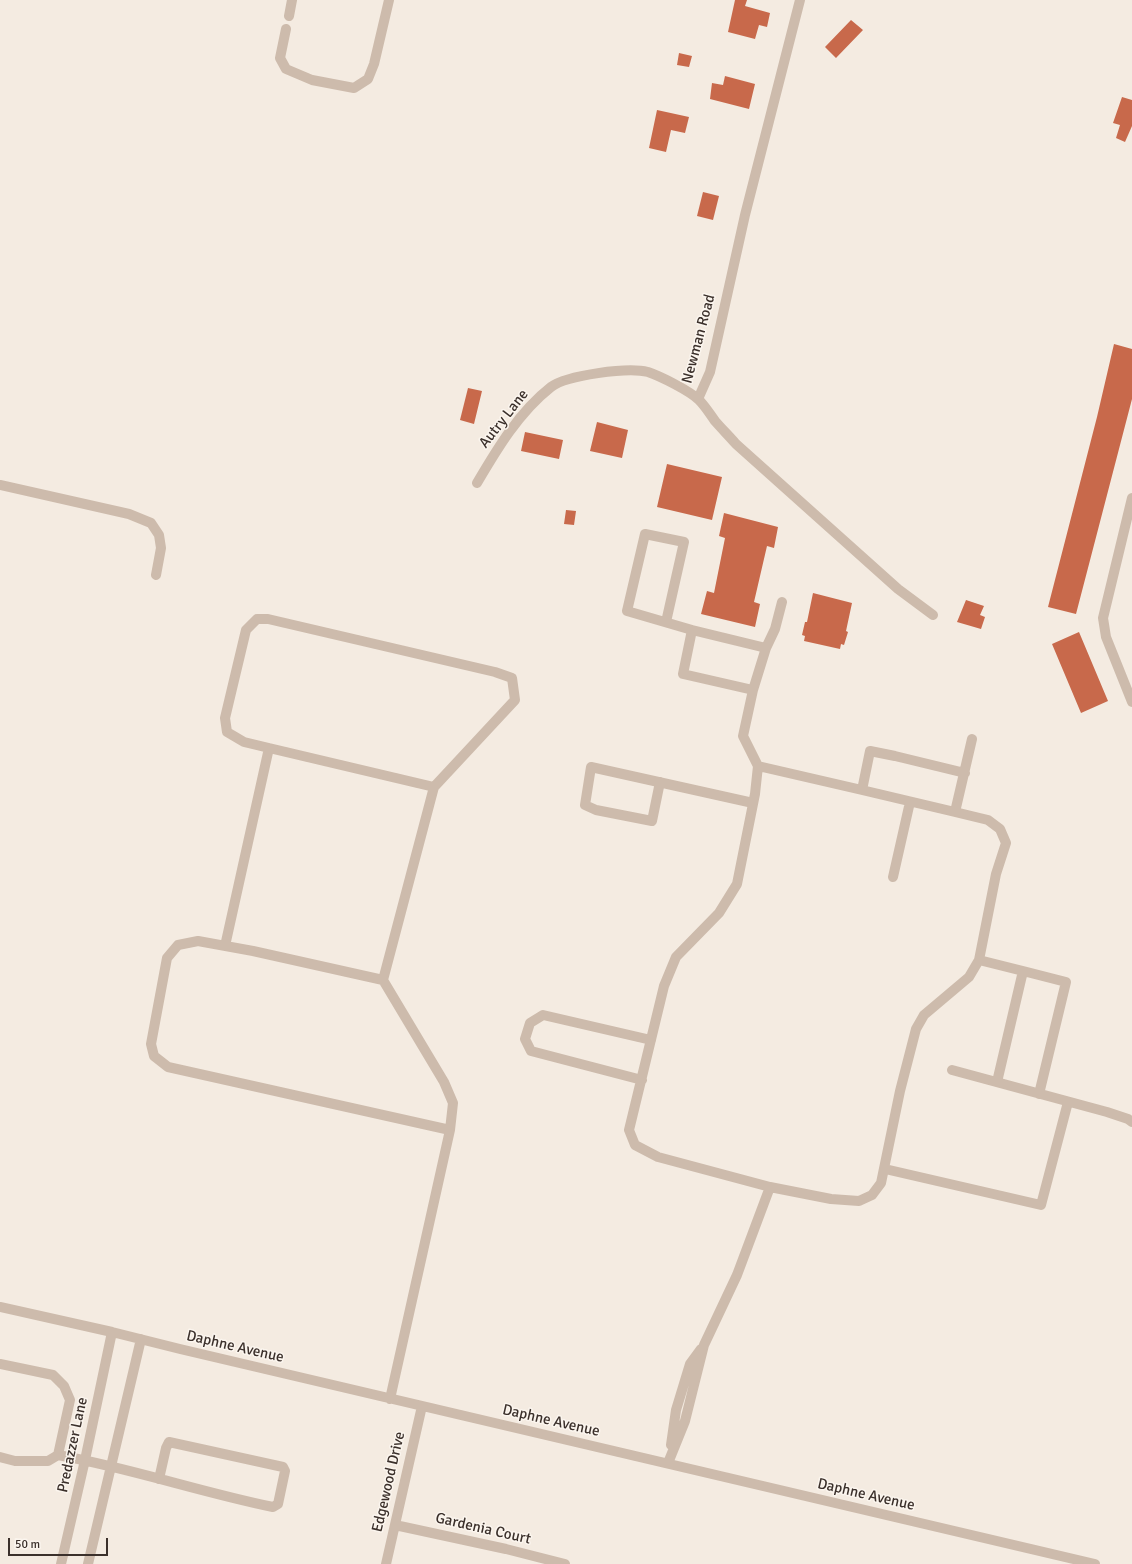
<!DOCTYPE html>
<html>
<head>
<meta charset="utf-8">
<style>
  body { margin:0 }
  #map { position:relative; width:1132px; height:1564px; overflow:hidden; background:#f4ebe1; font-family:Signika,sans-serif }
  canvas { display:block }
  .scale { position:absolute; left:8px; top:1538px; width:100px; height:18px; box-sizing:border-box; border:2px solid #3b302b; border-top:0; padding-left:5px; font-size:12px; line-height:14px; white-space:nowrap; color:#3b302b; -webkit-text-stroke:3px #fbf5ee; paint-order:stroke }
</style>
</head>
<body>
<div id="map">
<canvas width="1132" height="1564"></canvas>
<div class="scale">50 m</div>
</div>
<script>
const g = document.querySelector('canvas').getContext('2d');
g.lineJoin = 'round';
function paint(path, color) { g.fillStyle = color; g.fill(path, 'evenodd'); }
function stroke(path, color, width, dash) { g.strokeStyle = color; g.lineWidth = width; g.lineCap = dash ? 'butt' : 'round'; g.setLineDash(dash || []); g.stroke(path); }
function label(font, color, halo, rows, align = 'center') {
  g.font = font + ' Signika,sans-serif'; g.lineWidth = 3; g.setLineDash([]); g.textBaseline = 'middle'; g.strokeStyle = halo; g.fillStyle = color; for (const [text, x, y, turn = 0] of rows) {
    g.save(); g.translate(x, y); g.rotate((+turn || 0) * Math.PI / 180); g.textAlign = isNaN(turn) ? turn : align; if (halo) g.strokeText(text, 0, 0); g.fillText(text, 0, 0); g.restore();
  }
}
paint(new Path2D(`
  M735,0H747L745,6L770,13L767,27L759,25L755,39L728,32Z
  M851,20L863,30L836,58L825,47Z
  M679,53L692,56L689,67L677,65Z
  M725,76L755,84L749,109L710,99L712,83L723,85Z
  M1122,97L1132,100V126L1125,142L1116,138L1120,125L1113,123Z
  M657,110L689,117L685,133L671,130L666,152L649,148Z
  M703,192L719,196L713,220L697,216Z
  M1114,344L1132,349V399L1076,614L1048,607L1097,417Z
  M468,388L482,391L474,424L460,420Z
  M597,422L628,430L622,458L590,451Z
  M525,432L563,440L559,459L521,451Z
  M667,464L722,477L712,520L657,507Z
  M566,510L576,511L574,525L564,524Z
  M724,513L778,527L774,548L767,546L754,602L760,604L755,627L701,614L707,591L714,593L725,538L719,536Z
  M813,593L852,603L846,631L848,632L844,645L841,644L840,649L804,641L805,636L802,635L805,622H807Z
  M966,600L984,606L980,615L985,617L981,629L957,622Z
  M1079,632L1108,701L1081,713L1052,644Z`), '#c8694b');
stroke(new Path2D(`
  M289,16L292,0
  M286,29L280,58L286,69L312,80L354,88L368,79L374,64L389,0
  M698,399L710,372L745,215L800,0
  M477,483C497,449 519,412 551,387C567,375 628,367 648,372C660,376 690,391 699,400C705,406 710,414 715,421C722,429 729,436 736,444L898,589L933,615
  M0,485L129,514L151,523L159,535L161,548L156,575
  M1132,498L1103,618L1106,637L1132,702
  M782,602L775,629L766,648L753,690L743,736L758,766L862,790L870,751L895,756L965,773
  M666,622L684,542L645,534L627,611L692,630
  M753,690L683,674L692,630L766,648
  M269,748L434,787
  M758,766L755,794L737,884L719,913L676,957L664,986L629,1130L635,1145L658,1157L770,1187L831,1199L859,1201L872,1195L881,1183L900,1091L916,1029L924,1015L969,977L979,960L996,874L1006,843L1000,829L988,820L955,812L972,739
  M660,782L652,821L596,810L585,805L591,767L753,803
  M862,790L955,812
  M893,877L910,802
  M225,946L269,748L244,742L227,732L225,718L246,630L257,619H268L495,672L512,678L515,700L434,787L383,980L444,1082L453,1103L450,1130L390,1399
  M979,960L1023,971L997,1082
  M1023,971L1066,982L1039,1094
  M383,980L253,951L198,941L178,945L167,958L151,1044L154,1056L168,1067L450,1130
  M952,1070L1107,1112L1128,1119L1132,1122
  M642,1080L531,1051L525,1039L530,1023L543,1015L651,1040
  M885,1169L1041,1205L1068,1102
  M0,1307L112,1332L180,1349L1095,1564
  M0,1364L53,1375L64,1386L70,1400L58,1455
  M671,1445L676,1410L690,1364L701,1349
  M0,1457L15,1461H48L58,1455C130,1468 200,1492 273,1507L278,1504L285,1471L283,1467L169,1442L166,1448L159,1479
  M668,1463L685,1421L704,1345L737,1275L770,1187
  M395,1525L506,1549L565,1564
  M61,1564L85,1460L112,1332
  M88,1564L141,1339
  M386,1564L422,1406`), '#cdbbac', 10);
label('15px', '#3b302b', '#fbf5ee', [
  ["Newman Road",699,339,-75],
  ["Autry Lane",504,419,-52],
  ["Daphne Avenue",235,1347,13],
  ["Daphne Avenue",551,1421,13],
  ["Predazzer Lane",73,1445,-78],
  ["Edgewood Drive",389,1482,-77],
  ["Daphne Avenue",866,1495,13],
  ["Gardenia Court",483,1529,13]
]);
</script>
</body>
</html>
